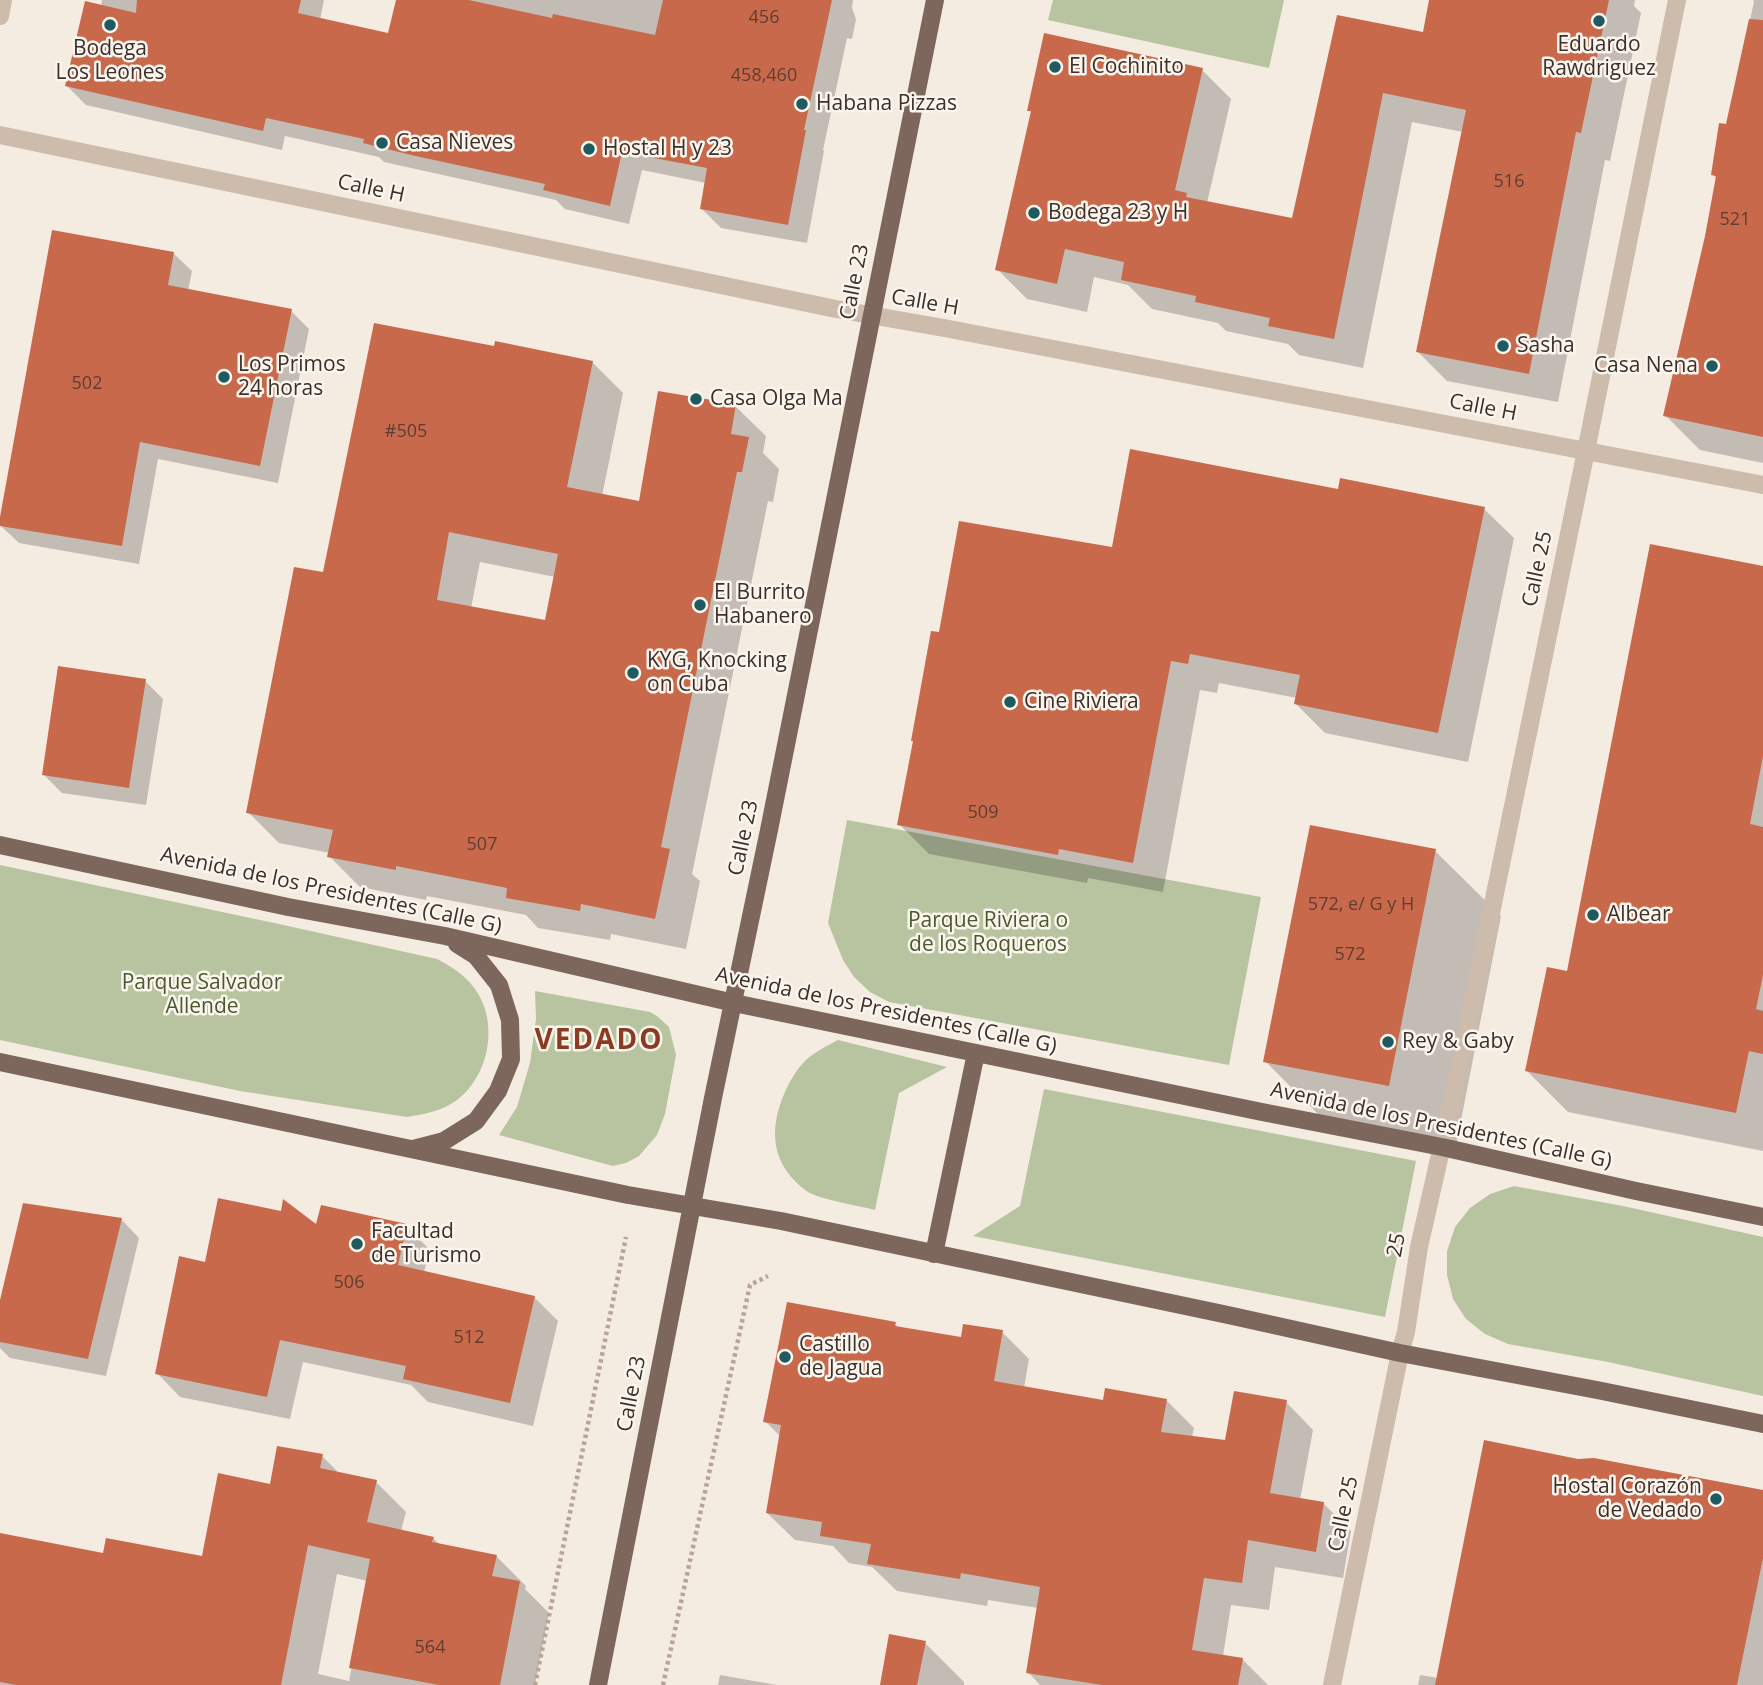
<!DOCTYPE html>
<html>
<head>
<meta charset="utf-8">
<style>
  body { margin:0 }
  canvas { display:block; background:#f4ebe1 }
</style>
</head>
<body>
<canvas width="1763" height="1685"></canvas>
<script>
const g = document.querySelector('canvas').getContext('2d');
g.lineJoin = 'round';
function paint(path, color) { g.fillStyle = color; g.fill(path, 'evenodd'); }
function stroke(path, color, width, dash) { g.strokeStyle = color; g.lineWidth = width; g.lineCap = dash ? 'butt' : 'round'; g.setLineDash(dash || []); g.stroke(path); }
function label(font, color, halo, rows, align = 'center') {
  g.font = font + ' "Open Sans",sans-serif'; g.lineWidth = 5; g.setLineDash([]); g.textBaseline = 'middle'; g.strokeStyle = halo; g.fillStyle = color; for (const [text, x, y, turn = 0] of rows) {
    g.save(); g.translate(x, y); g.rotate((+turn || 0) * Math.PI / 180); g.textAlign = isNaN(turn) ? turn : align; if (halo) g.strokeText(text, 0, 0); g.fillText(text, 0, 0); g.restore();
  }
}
paint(new Path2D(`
  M1053,0H1284L1269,68L1048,20Z
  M847,820L1261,897L1229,1065L889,1002L870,992L854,977L843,960L828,923Z
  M0,865L279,924L437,959C452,967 465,975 475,989C499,1022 490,1075 457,1100C442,1111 425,1114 407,1117L240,1091L0,1040Z
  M535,991L650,1012L657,1016L669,1027L676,1055L665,1114L657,1135L639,1156L626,1163L613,1166L499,1135L517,1107L530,1063L536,1019Z
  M838,1040L947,1067L899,1093L875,1210C860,1206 819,1199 808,1192C771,1166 768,1130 785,1092C790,1080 797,1069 806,1060C815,1052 827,1046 838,1040Z
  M1044,1089L1416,1161L1385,1317L973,1236L1020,1206Z
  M1514,1186L1623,1206L1763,1237V1396L1608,1362L1508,1344L1485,1334L1466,1319L1453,1299L1447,1275V1251L1455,1227L1470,1208L1490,1194Z`), '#b8c4a0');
paint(new Path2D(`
  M102,0H324L320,20L390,35L398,0H853L852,8L856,19L852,39L847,38L823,150L824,151L807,243L721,228L701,208L706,183L642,170L629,224L565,209L556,200L384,162L379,157L285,136L282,150L86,105L67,86L101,7Z
  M1431,0H1635L1634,6L1641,13L1610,161L1605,160L1558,402L1447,381L1418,352L1463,132L1412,122L1363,368L1299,355L1288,344L1226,331L1218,323L1152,309L1128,285L1094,277L1087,312L1027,299L997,269L1032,113L1029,110L1202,70L1231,99L1207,203L1293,221L1424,34Z
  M1753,0H1763V463L1700,450L1665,415L1706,236L1717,179L1713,175L1727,126L1754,2Z
  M173,253L192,271L188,291L291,311L309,329L278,483L158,459L139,564L19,543L0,525Z
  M495,348L592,362L623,393L602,496L640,503L735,406L766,436L763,453L779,469L773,502L768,501L692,874L700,881L686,949L611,934L610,940L538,928L526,915L427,896L426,900L360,887L329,856L330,853L279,843L248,812L324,574ZM480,562L555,577L546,622L471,608Z
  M1339,491L1484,509L1514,538L1468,762L1325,733L1296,704L1297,698L1219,683L1217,693L1200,690L1163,892L1088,878L1087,883L929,854L899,824L941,634L1113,549Z
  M1763,568V1151L1568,1112L1527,1071L1568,973Z
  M145,681L163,699L146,805L62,793L44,775Z
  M1435,851L1501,916L1455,1151L1331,1127L1265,1061Z
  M121,1219L139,1238L106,1376L10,1358L0,1348V1307Z
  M406,1226L429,1249L424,1273L534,1297L558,1321L533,1426L428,1402L411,1385L303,1362L290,1419L180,1397L157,1373L206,1264L318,1227Z
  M895,1324L900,1329L962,1339L1002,1332L1029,1359L1024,1388L1104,1402L1166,1400L1194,1428L1192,1437L1226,1442L1286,1402L1313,1430L1300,1500L1323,1503L1351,1531L1343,1578L1275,1567L1269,1610L1231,1605L1223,1656L1242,1659L1268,1685H1040L1028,1672L1038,1608L988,1600L987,1606L897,1591L872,1567L849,1563L833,1546L795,1540L767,1513L781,1437L765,1421Z
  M322,1456L340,1474L376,1482L406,1512L401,1531L433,1538L440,1545L496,1556L526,1586L525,1589L549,1613L535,1685H0V1534L104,1555L203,1558L271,1486ZM337,1574L368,1581L349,1681L318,1674Z
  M1763,1493V1685H1418L1420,1675L1438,1678Z
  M925,1643L964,1682V1685H882Z
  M720,1675L777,1685H718Z`), '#0003');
paint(new Path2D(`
  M137,0H301L298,13L388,33L396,0H469L552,18L553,14L655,35L663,0H832L804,130H806L788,225L700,209L707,168L622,152L610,206L543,190L545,184L411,155L363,143L364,139L266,118L263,131L65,86L85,1L136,13Z
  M1429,0H1609L1581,133L1576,132L1529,374L1416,352L1466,110L1383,93L1334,339L1268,326L1270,318L1195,302L1196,296L1121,280L1124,262L1065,249L1057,284L995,270L1031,111H1027L1044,33L1203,68L1175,190L1187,193L1186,197L1292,218L1337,15L1423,32Z
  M1749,19L1763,20V437L1663,416L1705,236L1716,176L1711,175L1719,123L1726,124Z
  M52,230L174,252L168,285L292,309L260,466L140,442L122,546L0,526V517Z
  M374,323L494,346L495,341L593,361L567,487L639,501L658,391L736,404L731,434L749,437L742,472H737L661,847L670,849L655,919L581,904L580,911L506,898L507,888L396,866V870L327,857L333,830L246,813L294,567L323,572ZM449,532L558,554L545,620L437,600Z
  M1130,449L1338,489L1340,478L1485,507L1438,733L1294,704L1300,675L1190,654L1188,664L1171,661L1133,863L1059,849L1058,855L897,825L913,741H911L931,631L939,632L959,521L1112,547Z
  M1650,544L1763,566V756L1750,824L1763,827V975L1756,1009L1763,1011V1054L1749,1051L1736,1113L1525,1071L1547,967L1567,971Z
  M58,666L146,679L129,788L42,775Z
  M1310,825L1436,849L1389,1086L1263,1062Z
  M218,1198L281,1211L283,1199L316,1224L321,1205L407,1224L398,1265L535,1296L510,1403L403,1379L406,1366L280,1340L267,1397L155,1374L179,1256L205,1262Z
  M23,1203L122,1218L88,1359L0,1342V1300Z
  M787,1302L896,1322L895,1326L961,1337L963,1324L1003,1330L994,1381L1103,1400L1105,1388L1167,1399L1161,1432L1225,1440L1234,1391L1287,1400L1270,1493L1324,1502L1316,1552L1248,1540L1242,1583L1204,1578L1192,1650L1243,1658L1238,1685H1102L1026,1673L1040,1587L961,1573L960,1579L867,1564L871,1544L820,1536L822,1522L766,1513L781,1425L763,1422Z
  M1484,1440L1578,1459L1594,1458L1763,1490V1558L1737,1685H1435Z
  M277,1446L323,1454L320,1468L377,1480L367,1522L434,1537L432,1542L497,1555L492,1576L520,1581L500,1685H439L349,1668L370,1559L308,1545L281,1685H16L0,1682V1533L103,1553L106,1538L202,1556L218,1473L270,1484Z
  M889,1634L926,1641L917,1685H880Z`), '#c8694b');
stroke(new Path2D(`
  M535,1685L626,1237
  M663,1685L750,1285L768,1276`), '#b9a596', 4.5, [3.5, 3.5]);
stroke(new Path2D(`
  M0,16L3,0
  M0,135L836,309L944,328L1763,485
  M1332,1685L1400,1353L1406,1332L1419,1247L1454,1093L1586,451L1677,0`), '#cdbbac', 18);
stroke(new Path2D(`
  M0,845L288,907L445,936L734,1003L1262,1112L1442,1147L1636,1191L1763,1217
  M0,1062L628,1195L781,1221L1228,1315L1400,1353L1597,1390L1763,1424
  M413,1149L444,1141L476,1121L498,1091L511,1059L510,1020L499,985L476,956L457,944
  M934,1254L976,1053
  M598,1685L713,1098L769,830L935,0`), '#7d675c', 18);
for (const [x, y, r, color] of [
  [1599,21,7,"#1f5a5e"],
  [110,25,7,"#1f5a5e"],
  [1055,67,7,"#1f5a5e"],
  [802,104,7,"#1f5a5e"],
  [382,143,7,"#1f5a5e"],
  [589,149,7,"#1f5a5e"],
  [1034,213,7,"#1f5a5e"],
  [1503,346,7,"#1f5a5e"],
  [1712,366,7,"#1f5a5e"],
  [224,377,7,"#1f5a5e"],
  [696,399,7,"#1f5a5e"],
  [700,605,7,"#1f5a5e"],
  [633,673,7,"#1f5a5e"],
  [1010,702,7,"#1f5a5e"],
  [1593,915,7,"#1f5a5e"],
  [1388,1042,7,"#1f5a5e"],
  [357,1244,7,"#1f5a5e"],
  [785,1357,7,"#1f5a5e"],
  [1716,1499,7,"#1f5a5e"]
]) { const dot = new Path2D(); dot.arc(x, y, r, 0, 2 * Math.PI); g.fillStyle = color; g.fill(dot); stroke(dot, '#fbf5ee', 2.5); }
label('18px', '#5e3e33', null, [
  ["456",764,18],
  ["458,460",764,76],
  ["516",1509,182],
  ["521",1735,220],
  ["502",87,384],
  ["#505",406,432],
  ["509",983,813],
  ["507",482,845],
  ["572, e/ G y H",1361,905],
  ["572",1350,955],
  ["506",349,1283],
  ["512",469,1338],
  ["564",430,1648]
]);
label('21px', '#3b302b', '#fbf5ee', [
  ["Eduardo",1599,45,"center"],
  ["Rawdriguez",1599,69,"center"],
  ["Bodega",110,49,"center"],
  ["Los Leones",110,73,"center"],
  ["El Cochinito",1069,67],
  ["Habana Pizzas",816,104],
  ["Casa Nieves",396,143],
  ["Hostal H y 23",603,149],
  ["Bodega 23 y H",1048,213],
  ["Sasha",1517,346],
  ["Los Primos",238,365],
  ["24 horas",238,389],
  ["Casa Nena",1698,366,"right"],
  ["Casa Olga Ma",710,399],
  ["El Burrito",714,593],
  ["Habanero",714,617],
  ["KYG, Knocking",647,661],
  ["on Cuba",647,685],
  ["Cine Riviera",1024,702],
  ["Albear",1607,915],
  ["Rey & Gaby",1402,1042],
  ["Facultad",371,1232],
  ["de Turismo",371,1256],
  ["Castillo",799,1345],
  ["de Jagua",799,1369],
  ["Hostal Corazón",1702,1487,"right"],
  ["de Vedado",1702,1511,"right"]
], 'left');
label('21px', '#3b302b', '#fbf5ee', [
  ["Calle H",371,189,12],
  ["Calle 23",855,282,-79],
  ["Calle H",925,303,10],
  ["Calle H",1483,408,11],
  ["Calle 25",1538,569,-78],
  ["Calle 23",744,838,-78],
  ["Avenida de los Presidentes (Calle G)",331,891,12],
  ["Avenida de los Presidentes (Calle G)",886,1011,12],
  ["Avenida de los Presidentes (Calle G)",1441,1126,12],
  ["25",1397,1245,-79],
  ["Calle 23",632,1394,-79],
  ["Calle 25",1344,1514,-78]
]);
label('21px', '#4a5a2e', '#fbf5ee', [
  ["Parque Riviera o",988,921],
  ["de los Roqueros",988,945],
  ["Parque Salvador",202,983],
  ["Allende",202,1007]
]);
g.letterSpacing = '2px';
label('bold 28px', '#8c3b22', '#fbf5ee', [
  ["VEDADO",599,1041]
]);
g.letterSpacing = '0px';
</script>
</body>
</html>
